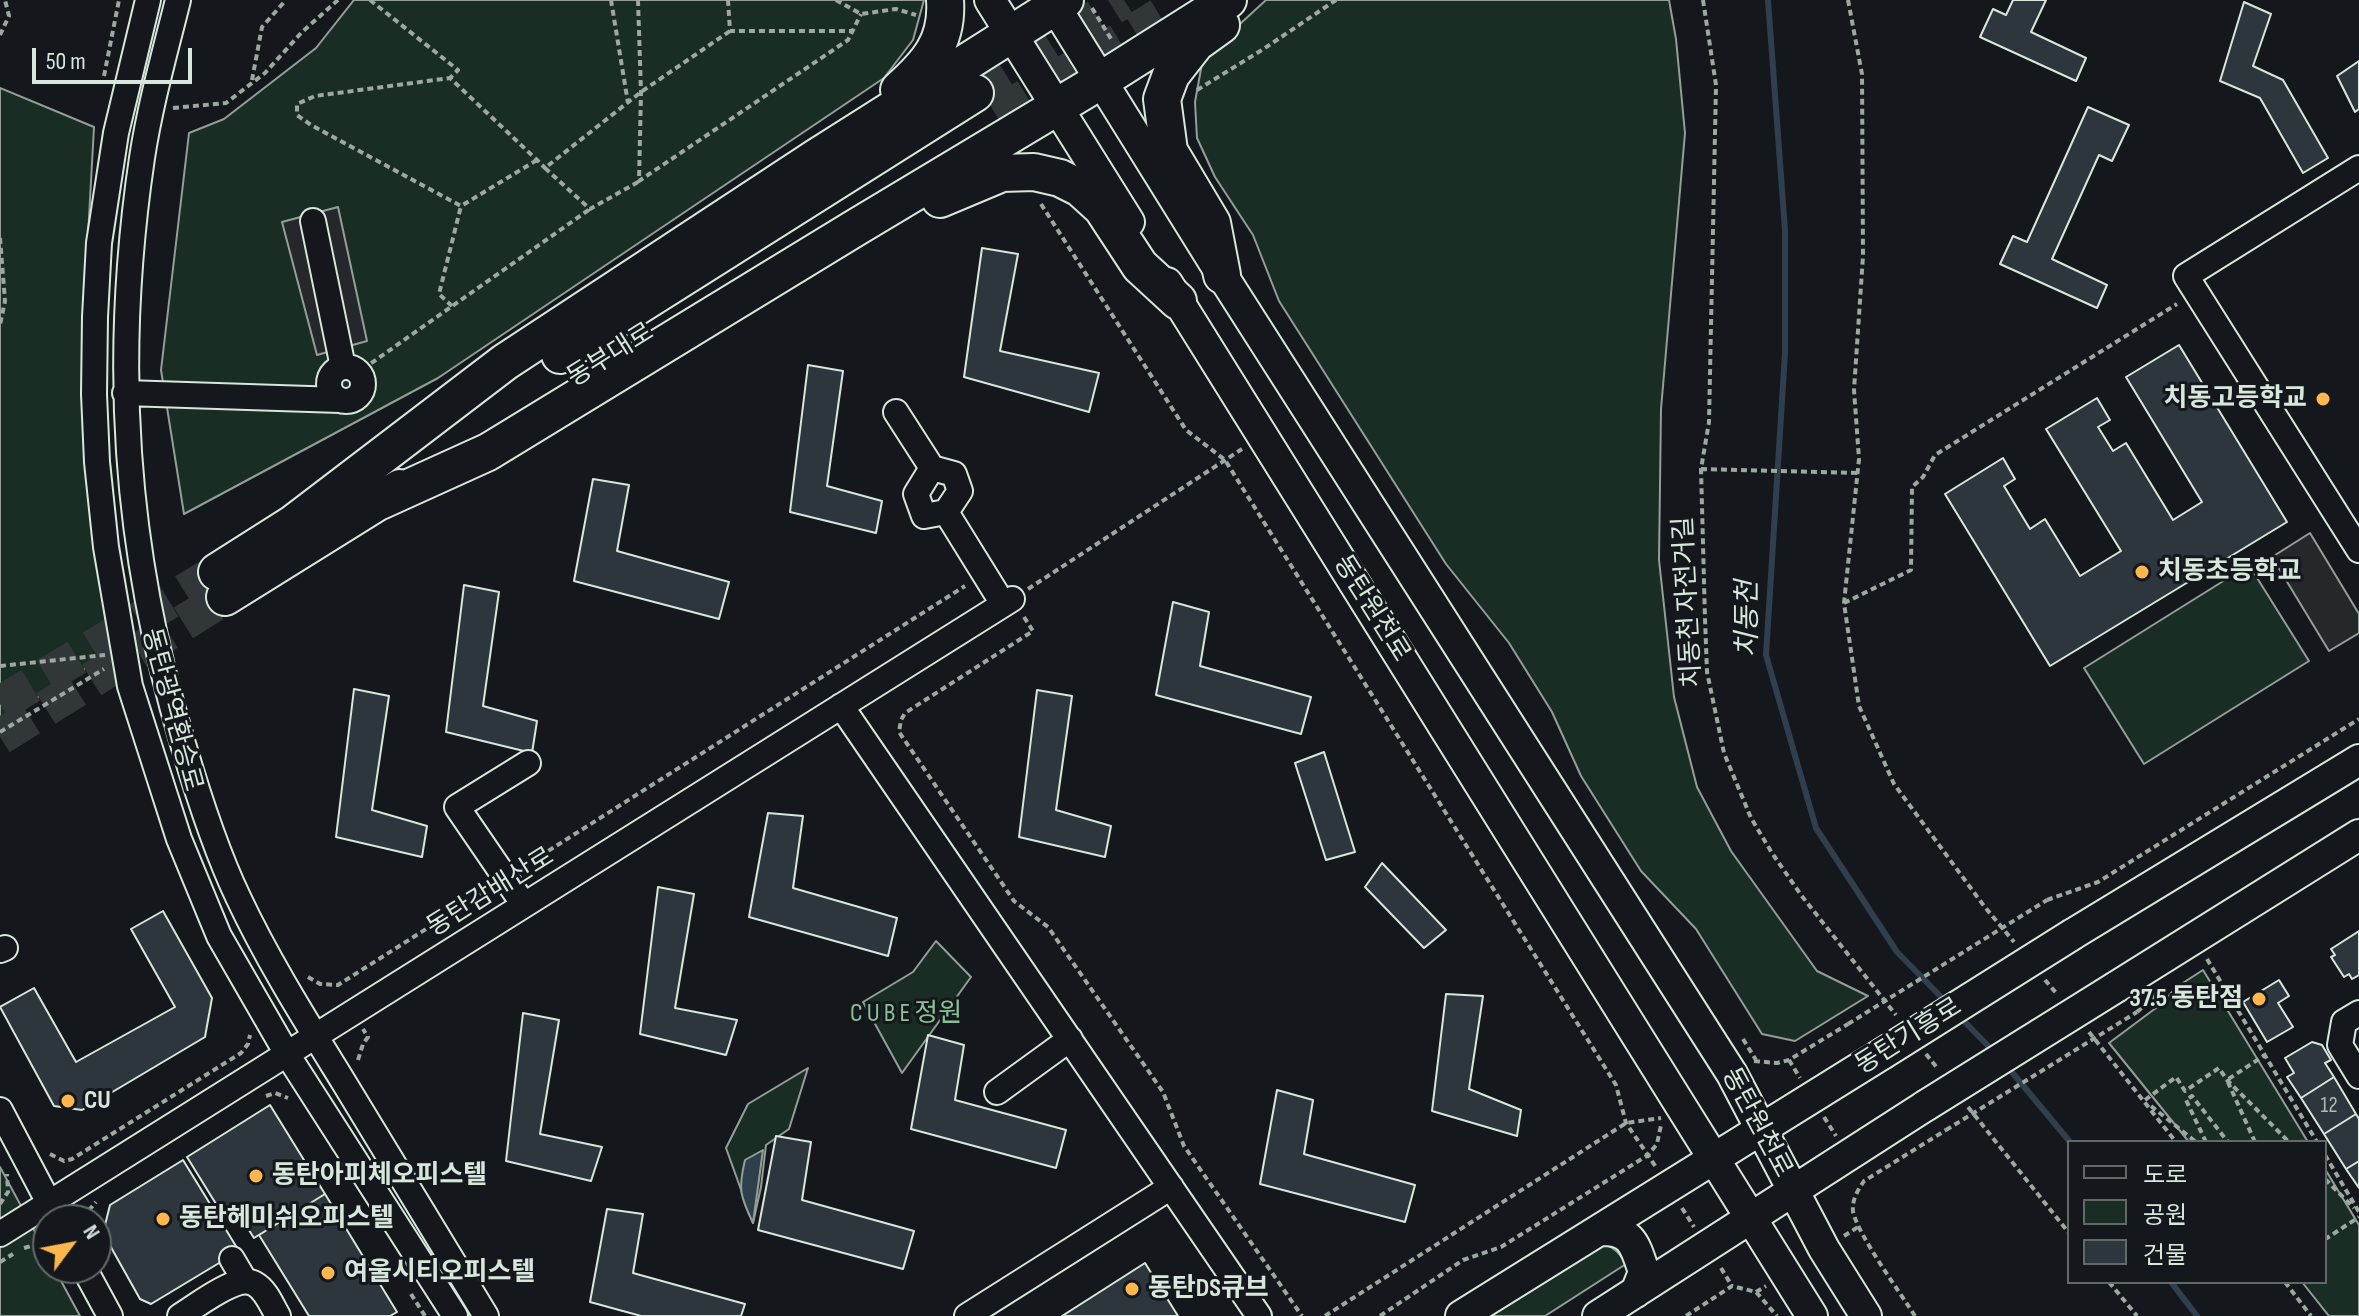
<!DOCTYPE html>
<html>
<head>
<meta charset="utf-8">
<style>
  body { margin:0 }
  #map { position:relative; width:2359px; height:1316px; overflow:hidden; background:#14181c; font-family:"Sofia Sans Condensed","Noto Sans KR",sans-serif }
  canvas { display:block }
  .legend { position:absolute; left:2067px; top:1140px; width:260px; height:144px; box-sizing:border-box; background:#14181c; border:2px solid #626a69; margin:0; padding:10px 14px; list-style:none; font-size:24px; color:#d8e6dc }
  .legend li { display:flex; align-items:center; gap:16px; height:40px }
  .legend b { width:40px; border:2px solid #626a69 }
  .north { position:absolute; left:32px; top:1204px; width:80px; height:80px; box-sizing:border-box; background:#14181c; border:2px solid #626a69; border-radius:50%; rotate:58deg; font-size:22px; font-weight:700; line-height:32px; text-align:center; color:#d8e6dc }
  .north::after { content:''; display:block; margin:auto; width:28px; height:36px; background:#ffb74d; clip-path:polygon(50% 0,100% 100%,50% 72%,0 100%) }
  .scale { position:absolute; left:32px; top:48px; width:160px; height:36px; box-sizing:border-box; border:4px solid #d8e6dc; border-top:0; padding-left:10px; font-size:24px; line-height:28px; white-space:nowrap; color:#d8e6dc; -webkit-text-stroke:6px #14181c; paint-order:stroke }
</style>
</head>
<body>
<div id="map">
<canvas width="2359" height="1316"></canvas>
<ul class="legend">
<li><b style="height:10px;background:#14181c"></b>도로</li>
<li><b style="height:22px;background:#1a2d24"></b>공원</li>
<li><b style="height:22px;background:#2c363c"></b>건물</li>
</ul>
<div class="north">N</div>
<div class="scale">50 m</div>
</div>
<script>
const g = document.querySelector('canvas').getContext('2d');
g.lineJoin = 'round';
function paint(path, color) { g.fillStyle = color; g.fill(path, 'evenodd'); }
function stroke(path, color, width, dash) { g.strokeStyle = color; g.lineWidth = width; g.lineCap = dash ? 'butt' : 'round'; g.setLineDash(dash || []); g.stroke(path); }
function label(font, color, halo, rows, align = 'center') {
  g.font = font + ' "Sofia Sans Condensed","Noto Sans KR",sans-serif'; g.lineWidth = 6; g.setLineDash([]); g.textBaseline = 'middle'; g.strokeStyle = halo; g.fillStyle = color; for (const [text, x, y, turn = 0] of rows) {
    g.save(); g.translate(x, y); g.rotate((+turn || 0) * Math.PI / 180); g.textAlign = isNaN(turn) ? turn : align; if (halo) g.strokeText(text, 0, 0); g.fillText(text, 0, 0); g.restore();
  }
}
const green = new Path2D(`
  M354,0H924L913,40L884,78L438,378L184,514L161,370L189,133L224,119L316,48Z
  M1266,0H1669L1676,39L1685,133L1661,409L1659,560L1674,697L1697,787L1731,851L1817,971L1868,996L1795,1041L1762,1034L1696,929L1641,871L1581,776L1552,712L1509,643L1446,564L1279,301L1253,235L1215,177L1197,138L1195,102L1203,58Z
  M0,88L94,127L83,326L108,655L0,720Z
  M2249,565L2309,661L2144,764L2084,668Z
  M936,941L971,977L902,1073L863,1002L913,972Z
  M2203,970L2308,1142H2189L2109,1043L2164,1002L2175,988Z
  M808,1068L789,1129L766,1145L761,1187L753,1223L726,1148L748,1104Z
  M0,1167L48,1256V1268H54L80,1316H0Z
  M2325,1169L2359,1225V1316H2329L2302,1282H2325Z
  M1598,1242C1612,1246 1619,1251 1626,1264L1545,1316H1480Z`);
paint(green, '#1a2d24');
stroke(green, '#939e99', 2);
const parking = new Path2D(`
  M338,207L367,341L317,355L282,222Z
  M2310,533L2359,614V633L2329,651L2272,557Z`);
paint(parking, '#24282b');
stroke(parking, '#939e99', 2);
const water = new Path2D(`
  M763,1150L753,1223C740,1196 738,1189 745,1160Z`);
paint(water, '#2f3f4d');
stroke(water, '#939e99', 2);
stroke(new Path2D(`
  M1768,0L1785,230V353L1766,655L1816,828L1897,952L1946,1002
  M1959,1016L1996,1054
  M2006,1065L2070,1142
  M2171,1282L2197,1316`), '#2f3f4d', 6);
const building = new Path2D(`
  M2013,0H2046L2031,32L2086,58L2076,81L1980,37L1993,9L2006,15Z
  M2244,2L2271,14L2253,66L2283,80L2328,158L2303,173L2260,98L2220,81Z
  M2359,61V109L2355,112L2337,76Z
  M2088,107L2129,125L2112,161L2099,155L2052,259L2107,285L2097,308L2000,264L2013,236L2027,242Z
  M982,248L1018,254L1000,351L1099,373L1089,412L964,377Z
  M2179,345L2287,522L2050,666L1945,494L2003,458L2015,479L2004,486L2030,529L2045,519L2080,576L2121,551L2046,429L2097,398L2110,420L2098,427L2113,451L2126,443L2173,520L2202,502L2126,377Z
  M808,365L843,371L827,486L882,501L876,533L790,512Z
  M593,479L629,485L617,551L729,582L719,619L574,581Z
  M464,585L499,592L483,706L537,721L532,753L446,732Z
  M1173,602L1209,612L1200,666L1311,697L1301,734L1156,695Z
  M354,689L389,696L372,810L427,826L422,857L336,837Z
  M1037,690L1072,696L1056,810L1111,826L1105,857L1019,837Z
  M1324,752L1355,852L1326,860L1295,763Z
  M768,813L803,816L793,888L897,918L888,956L749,917Z
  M1382,863L1446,930L1424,948L1365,887Z
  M658,887L694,894L675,1008L737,1020L726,1055L640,1034Z
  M163,911L212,998L205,1037L82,1110L54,1106L0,1007L34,988L76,1062L175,1007L131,929Z
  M2359,931V975L2352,979L2349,974L2344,977L2331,957L2335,955L2331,949Z
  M2279,980L2289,996L2278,1003L2293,1027L2267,1042L2243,1002Z
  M1446,994L1483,996L1469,1089L1521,1110L1517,1136L1432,1111Z
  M523,1013L559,1020L540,1134L602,1147L591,1181L506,1161Z
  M928,1035L964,1045L955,1100L1066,1130L1056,1168L911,1129Z
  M2312,1042L2322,1045L2331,1060L2325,1063L2334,1077L2301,1098L2287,1077L2294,1073L2285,1058Z
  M2334,1077L2356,1114L2324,1134L2301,1098Z
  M1277,1090L1313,1100L1304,1154L1415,1185L1405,1222L1260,1184Z
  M270,1105L325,1194L254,1238L233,1205L221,1212L187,1157Z
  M2356,1114L2359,1119V1161L2346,1169L2324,1134Z
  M776,1136L811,1142L802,1200L914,1231L903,1269L758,1230Z
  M183,1160L239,1251L151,1304L140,1299L103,1233L110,1205Z
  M2359,1161V1188L2346,1169Z
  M325,1194L397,1312L390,1316H309L259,1235Z
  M607,1209L643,1214L633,1273L745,1304L741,1316H641L590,1302Z
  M1145,1263L1178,1316H1062Z`);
paint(building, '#2c363c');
stroke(building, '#d8e6dc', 2);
stroke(new Path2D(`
  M975,93L1124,0
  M996,115L1160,16
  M0,704L217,572
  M0,737L225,597`), '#313739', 36, [36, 18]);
const minor = new Path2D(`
  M148,0L116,133L99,243L95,317L94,394L97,462L106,547L130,686L179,839L219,936L287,1054L455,1316
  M178,0C165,52 150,105 142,158C112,360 124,549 183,744C198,795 215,849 238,897C268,961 306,1021 343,1081C391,1159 438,1238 486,1316
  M2359,168L2186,276L2359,550
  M313,221L343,367
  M329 384a17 17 0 1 1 34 0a17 17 0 1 1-34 0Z
  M125,393L340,400
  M896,412L932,468
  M946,512L924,516L916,494L932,468L954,474L960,491L946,512L1003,604
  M841,706L1259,1316
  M524,905L457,807L528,763
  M0,950L5,948
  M2359,1013L2344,1022L2340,1045L2359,1076
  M997,1092L1070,1039
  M0,1110L58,1220
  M0,1234L1012,599
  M232,1259L245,1281
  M84,1268L110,1316
  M180,1316C197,1306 237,1273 255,1284C266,1290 272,1306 278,1316
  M967,1316L1171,1187`);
const major = new Path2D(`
  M990,0L1129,222
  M1051,0L1222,275L1732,1074L1824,1249L1866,1316
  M1167,283L1812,1316
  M2073,934L2359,760
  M2116,987L2359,835
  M1600,1230C1632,1229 1635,1245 1644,1272L1636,1292
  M1461,1316L1882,1054
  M1598,1316L1925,1106`);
const highway = new Path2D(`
  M1221,25L1196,43L1171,75L1162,99L1169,151L1212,223L1222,275
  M899,90C928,64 948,42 945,0
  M940,199L1002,173L1034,172L1060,178L1080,188L1102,208L1140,266L1178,301
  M560,355L975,93
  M380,501L488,452L855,228L1100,81L1228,0
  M290,526L505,362L817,157L1065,0
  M217,572L310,513
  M225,597L400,488`);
stroke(minor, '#d8e6dc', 28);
stroke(major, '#d8e6dc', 34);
stroke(highway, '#d8e6dc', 40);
stroke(new Path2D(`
  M370,0L458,70L450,78
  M611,0L628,103
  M638,0L641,92L639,181L848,40L861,14
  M728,0L730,31H852
  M836,0L861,14L896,9L916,15
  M1703,0L1716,85L1709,422L1701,469L1705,619L1707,672L1724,753L1751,818L1772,853L1801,895L1896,1015
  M1848,0L1862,74L1863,256L1854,390L1859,459L1844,603L1859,706L1894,784L1984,906L2014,942
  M1092,8L1113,42
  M0,35L9,16L5,0
  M104,76L119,0
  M252,80L262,27L286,0
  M1197,90L1262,50L1336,0
  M173,108L226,103L265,73L302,32L338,0
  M537,160L461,206L311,125L297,115V104L315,96L450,78L537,160L545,168
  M638,182L590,209L545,168L641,92L730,31
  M1041,204L1186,430L1225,460L1616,1085L1626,1123L1656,1167
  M0,238L5,301L0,325
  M452,306L439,294L461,206
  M363,369L590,209
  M1701,469L1858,473
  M1028,589L1242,449
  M1844,603L1911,570L1912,487L1923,477L1935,455L2177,304
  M1024,617L1033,631L905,713L901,720L899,732L1014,901L1048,927L1163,1092L1184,1146L1302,1316
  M0,666L105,655
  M0,732L104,669
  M523,867L965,586
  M2047,900L2098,882L2359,719
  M2207,959L2317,1142
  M308,977L320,984L338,985L489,889
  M2045,980L2057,994
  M2137,1012L2159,992
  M2089,1032L2176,1142
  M1743,1039L1756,1060
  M1926,1054L1938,1069
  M358,1060L363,1044L368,1037L363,1029
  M1789,1060L1800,1078
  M1754,1061L1777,1063L1789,1060L1848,1024
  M266,1096L275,1093L288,1098
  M2145,1100L2176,1077L2185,1091L2219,1068L2227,1080L2289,1142
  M2151,1106L2196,1142
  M1968,1107L2069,1233
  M1824,1117L1836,1136
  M2206,1142L2186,1100L2192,1096L2228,1142
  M2255,1142L2227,1080L2265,1055
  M50,1154L64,1161L72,1159L241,1053L248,1044L250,1035
  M2325,1155L2359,1212
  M2325,1179L2354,1208
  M0,1204L8,1192L7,1174
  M1682,1208L1694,1227
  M85,1220L90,1209L96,1202
  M1844,1236L1858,1227
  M2325,1236L2327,1238L2359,1217
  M24,1248L31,1246L48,1252
  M0,1262L13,1254
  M1721,1268L1732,1286
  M2109,1282L2137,1316
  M2285,1282L2311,1316
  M1756,1292L1766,1286
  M411,1294L425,1316
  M1325,1316L1626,1123L1661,1118
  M1380,1316L1463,1260L1501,1247L1648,1155L1657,1144L1661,1125
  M1686,1316L1732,1286L1756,1292L1777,1316
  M1915,1316C1901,1294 1856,1232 1853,1211C1852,1199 1858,1190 1864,1181L1946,1130`), '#9da8a2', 4, [6, 4]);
stroke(minor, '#14181c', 24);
stroke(major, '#14181c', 30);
stroke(highway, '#14181c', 36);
const majorBridge = new Path2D(`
  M1882,1054L2073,934
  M1925,1106L2116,987`);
stroke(majorBridge, '#d8e6dc', 34, []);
stroke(new Path2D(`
  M1848,1024L2047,900
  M1946,1130L2137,1012`), '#9da8a2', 4, [6, 4]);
stroke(majorBridge, '#14181c', 30);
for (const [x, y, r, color] of [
  [2323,399,8,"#ffb74d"],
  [2142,572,8,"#ffb74d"],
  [2259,999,8,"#ffb74d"],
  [68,1101,8,"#ffb74d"],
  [256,1176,8,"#ffb74d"],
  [163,1219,8,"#ffb74d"],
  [328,1273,8,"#ffb74d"],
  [1132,1289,8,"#ffb74d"]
]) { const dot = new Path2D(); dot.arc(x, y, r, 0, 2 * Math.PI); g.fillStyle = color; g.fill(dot); stroke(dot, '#14181c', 3); }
label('22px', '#adbab4', null, [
  ["12",2329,1106]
]);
label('26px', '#d8e6dc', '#14181c', [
  ["동부대로",611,356,-32],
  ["치동천 자전거길",1689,602,-93],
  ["동탄원천로",1371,609,58],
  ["동탄광역환승로",171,710,75],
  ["동탄감배산로",491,893,-32],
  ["동탄기흥로",1909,1037,-32],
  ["동탄원천로",1756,1123,62]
]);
label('bold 26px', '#d8e6dc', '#14181c', [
  ["치동고등학교",2307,399,"right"],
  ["치동초등학교",2158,572],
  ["37.5 동탄점",2243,999,"right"],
  ["CU",84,1101],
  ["동탄아피체오피스텔",272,1176],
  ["동탄헤미쉬오피스텔",179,1219],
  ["여울시티오피스텔",344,1273],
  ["동탄DS큐브",1148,1289]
], 'left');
label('26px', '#8ac095', '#14181c', [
  ["C U B E 정원",906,1014]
]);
label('italic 28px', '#d8e6dc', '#14181c', [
  ["치동천",1749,619,-90]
]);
</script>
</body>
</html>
